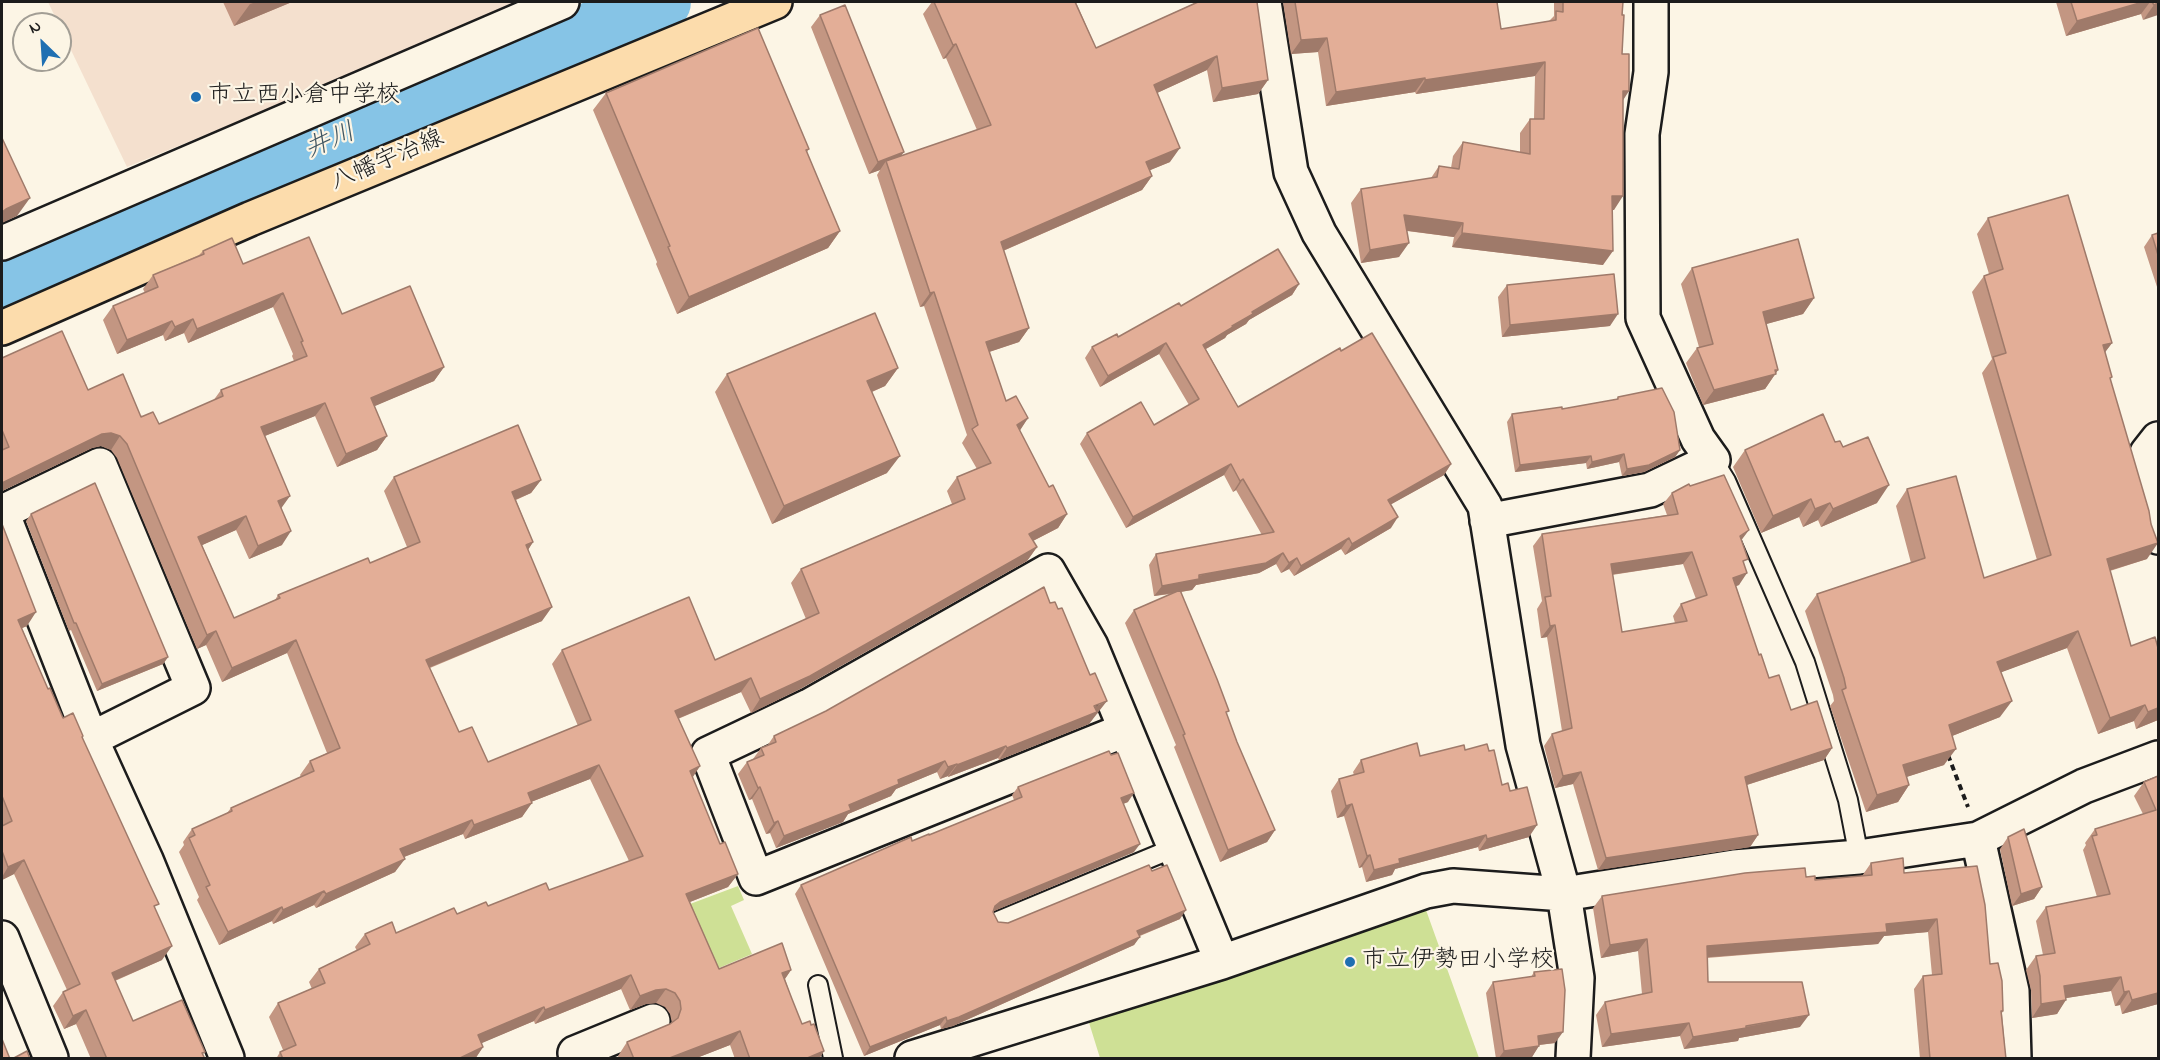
<!DOCTYPE html>
<html>
<head>
<meta charset="utf-8">
<style>
  body { margin:0 }
  #map { position:relative; width:2160px; height:1060px; overflow:hidden; background:#fcf5e5; font-family:"Indie Flower",sans-serif }
  canvas { display:block }
  .frame { position:absolute; inset:0; border:3px solid #1c1c1c; pointer-events:none }
  .north { position:absolute; left:12px; top:12px; width:60px; height:60px; box-sizing:border-box; background:#fcf5e5; border:2px solid #a29e95; border-radius:50%; rotate:335deg; font-size:16px; font-weight:700; line-height:24px; text-align:center; color:#1c1c1c }
  .north::after { content:''; display:block; margin:auto; width:21px; height:27px; background:#1f6fb2; clip-path:polygon(50% 0,100% 100%,50% 72%,0 100%) }
</style>
</head>
<body>
<div id="map">
<canvas width="2160" height="1060"></canvas>
<div class="frame"></div>
<div class="north">N</div>
</div>
<script>
const g = document.querySelector('canvas').getContext('2d');
g.lineJoin = 'round';
function paint(path, color) { g.fillStyle = color; g.fill(path, 'evenodd'); }
function stroke(path, color, width, dash) { g.strokeStyle = color; g.lineWidth = width; g.lineCap = dash ? 'butt' : 'round'; g.setLineDash(dash || []); g.stroke(path); }
function label(font, color, halo, rows, align = 'center') {
  g.font = font + ' "Indie Flower","Klee One",sans-serif'; g.lineWidth = 4.5; g.setLineDash([]); g.textBaseline = 'middle'; g.strokeStyle = halo; g.fillStyle = color; for (const [text, x, y, turn = 0] of rows) {
    g.save(); g.translate(x, y); g.rotate((+turn || 0) * Math.PI / 180); g.textAlign = isNaN(turn) ? turn : align; if (halo) g.strokeText(text, 0, 0); g.fillText(text, 0, 0); g.restore();
  }
}
paint(new Path2D(`
  M48,2H530L127,167Z`), '#f4e0ce');
paint(new Path2D(`
  M738,886L744,900L731,906L752,954L707,973L682,907Z
  M1426,910L1479,1058H1100L1086,1013Z`), '#cee095');
stroke(new Path2D(`
  M2,285L661,2`), '#86c4e6', 60);
const lane = new Path2D(`
  M1713,460L1726,481L1805,662L1848,800L1859,857
  M998,921L1174,848
  M818,985L833,1058`);
const street = new Path2D(`
  M1264,2L1291,172L1319,233L1485,506L1523,745L1564,894L1577,978L1573,1058
  M2,243L562,2
  M2158,439L2147,453L2158,537
  M1487,521L1650,490L1713,460L1698,439L1643,318L1642,134L1651,72V2
  M1125,730L756,878L708,754L809,706L1048,571L1091,646L1222,962
  M91,739L193,688L100,465L2,512L91,739L146,860L227,1058
  M1978,839L2012,991L2014,1058
  M2,938L51,1058
  M578,1058L575,1053L653,1021
  M912,1058L1222,962L1426,891L1453,886L1564,894L1734,867L1859,857L1978,839L2084,786L2158,758`);
const primary = new Path2D(`
  M2,328L250,219L775,2`);
stroke(lane, '#1c1c1c', 22);
stroke(street, '#1c1c1c', 38);
stroke(primary, '#1c1c1c', 38);
stroke(new Path2D(`
  M1948,755L1968,807`), '#1c1c1c', 4, [6, 4.5]);
stroke(lane, '#fcf5e5', 18);
stroke(street, '#fcf5e5', 33);
stroke(primary, '#fcdcac', 33);
paint(new Path2D(`
  M223,2H292L234,26Z
  M932,2H1076L1096,48L1195,3V2H1257L1268,80L1258,94L1213,102L1207,70L1157,93L1170,162L1150,170L1152,176L1142,190L1003,251L1029,328L1019,342L989,352L1006,401L1028,418L1019,431L1049,487L1067,514L1058,528L1033,541L1037,547L1027,561L800,689L751,713L741,692L678,719L700,766L692,777L720,844L738,874L728,887L690,902L719,969L791,970L785,979L792,999L802,1024L811,1025L824,1051L819,1059H735L730,1045L694,1059H619L618,1056L627,1042L672,1023L670,1014L665,1007L656,1003L646,1004L630,1010L621,989L535,1024L534,1021L481,1043L483,1047L475,1059H276L280,1052L283,1050L269,1017L278,1003L312,989L309,982L319,969L357,951L355,947L365,934L396,933L457,914L549,890L629,861L590,779L531,802L522,817L465,839L463,834L404,857L395,872L316,908L314,905L273,924L272,921L219,945L197,900L199,897L179,852L184,845L183,842L192,829L227,813L231,808L301,777L300,775L310,761L327,753L287,653L222,682L206,645L197,649L117,458L111,450L101,446L92,448L2,491V358L88,390L159,424L213,401L221,390L294,361L292,356L293,354L273,307L188,343L184,333L165,341L163,335L117,354L103,320L113,306L145,293L143,289L153,275L199,255L203,251L243,264L444,367L434,381L374,406L387,436L377,450L337,467L315,416L265,436L281,508L282,545L249,559L236,530L202,545L234,618L275,600L278,595L370,563L407,547L384,491L394,477L541,480L531,493L516,500L533,542L528,550L542,621L430,668L459,732L488,762L578,726L552,664L562,650L715,660L806,619L791,583L801,569L952,504L947,491L957,477L977,469L962,443L967,435L924,306L920,307L877,175L880,170L869,174L811,27L820,15L901,156L977,130L946,58L943,59L923,14Z
  M1283,2H1497L1501,29L1549,21L1554,16V2H1623L1622,54L1623,99L1614,210H1612L1603,265L1452,247L1454,237L1407,231L1399,257L1361,263L1351,203L1361,189L1431,178L1439,166L1451,168L1453,156L1463,142L1520,152V133L1530,119H1534L1535,76L1416,94L1415,92L1326,106L1318,52L1291,54Z
  M2056,2H2158L2143,20L2141,14L2066,36Z
  M606,93L809,149L807,152L840,231L828,248L677,314L656,264L657,262L593,110Z
  M1988,218L2112,343L2105,352L2147,559L2110,571L2131,646L2158,648V720L2136,729L2134,721L2098,734L2067,648L2001,672L2000,717L1952,736L1944,765L1906,777L1909,785L1898,802L1866,812L1830,706L1834,701L1833,695L1805,611L1817,594L1911,563L1896,506L1907,489L1984,578L2037,560L1982,373L1992,359L1972,292L1984,276L1989,274L1977,234Z
  M2158,233V290L2144,247L2152,235Z
  M1692,268L1814,298L1803,314L1766,324L1778,370L1765,389L1703,405L1686,363L1697,348L1699,347L1681,284Z
  M1299,284L1292,295L1249,320L1246,324L1227,335L1225,338L1206,349L1238,407L1341,351L1451,464L1444,475L1391,504V528L1345,555L1341,549L1294,576L1289,569L1281,573L1276,564L1259,573L1196,585L1192,590L1181,592L1237,742L1275,830L1267,842L1220,862L1174,747L1176,745L1125,623L1134,610L1171,594L1154,596L1149,565L1156,554L1262,535L1236,490L1233,492L1224,475L1126,528L1080,444L1087,433L1154,425L1189,405L1159,354L1100,387L1085,358L1092,347L1118,337L1181,306Z
  M1507,285L1610,326L1502,337L1498,297Z
  M898,368L885,386L872,392L887,473L772,524L715,392L727,374Z
  M1618,397L1680,450L1675,457L1644,472L1622,476L1619,462L1587,469L1586,463L1515,472L1507,422L1512,414L1562,409L1616,400Z
  M1835,442L1843,447L1877,503L1821,527L1818,520L1803,527L1799,517L1761,533L1733,467L1745,450Z
  M1690,486L1742,540L1744,565L1739,585L1736,586L1759,655L1769,678L1791,710L1832,748L1824,760L1747,785L1758,835L1750,847L1598,870L1573,784L1555,788L1544,746L1552,734L1562,731L1547,637L1541,638L1537,609L1542,601L1533,546L1542,534L1667,515L1663,504L1672,493ZM1683,564L1696,599L1681,604L1673,616L1675,623L1622,632L1612,575Z
  M31,514L168,657L163,664L97,691L71,630L69,631L26,521Z
  M2,524L27,626L22,628L48,689L63,718L82,738L155,908L162,960L115,981L133,1021L205,1052L203,1054L205,1059H91L76,1024L64,1029L53,1006L63,992L67,990L14,874L2,880Z
  M1050,603L1098,713L1096,714L1089,724L999,760L998,758L948,777V776L940,779L937,772L896,789L891,796L848,814L843,822L776,848L770,833L766,834L752,799L749,800L738,774L747,762L753,759L761,748L767,746L774,736Z
  M1465,750L1489,751L1502,785L1510,791L1529,837L1479,851L1478,847L1395,869L1392,875L1366,882L1362,867L1359,868L1344,816L1337,818L1331,791L1339,779L1354,775L1353,772L1361,760L1420,756Z
  M2158,776V1004L2122,1014L2120,1005L2115,1006L2111,991L2066,998L2057,1014L2032,1018L2031,990L2026,970L2036,956L2043,955L2036,921L2046,907L2097,897L2083,850L2086,845L2085,843L2095,829L2143,814L2134,796L2144,782Z
  M1018,787L1128,802L1123,804L1134,852L994,911L993,912L998,922L1008,923L1152,871L1180,919L1140,936L1134,945L953,1026L941,1029L940,1025L864,1056L795,894L801,885L912,841L929,835L1014,800L1012,795Z
  M2008,837L2042,887L2034,899L2012,906L2000,849Z
  M1871,863L1904,873L1990,964L2003,1011L2002,1013L2006,1059H1920L1914,989L1923,976L1932,975L1928,932L1884,936L1878,944L1707,958L1708,982L1800,1027L1739,1038L1738,1041L1684,1049L1680,1036L1602,1047L1596,1015L1605,1002L1642,994L1638,951L1601,958L1593,908L1602,896L1806,877L1815,880L1862,876Z
  M1534,972L1555,1043L1539,1045L1532,1057L1520,1059H1496L1486,993L1493,982L1531,977Z`), '#c39682');
paint(new Path2D(`
  M256,2H292L234,26L250,4Z
  M2143,2H2150L2141,14L2066,36L2077,21Z
  M2158,3V15L2143,20L2154,5Z
  M1327,38L1318,52L1291,54L1301,40Z
  M956,44L946,58L943,59L953,45Z
  M1217,56L1207,70L1144,99L1154,85Z
  M1545,62L1535,76L1416,94L1425,80Z
  M1425,78L1415,92L1326,106L1336,92Z
  M1268,80L1258,94L1213,102L1222,88Z
  M1623,91H1629L1620,105Z
  M1180,148L1170,162L1136,176L1146,162Z
  M904,152L895,164L886,161L880,170L869,174L878,162Z
  M1152,176L1142,190L991,256L1001,242Z
  M1612,196H1623L1614,210H1602Z
  M30,198L17,216L2,223V212L6,209Z
  M1404,215L1463,223L1454,237L1394,229Z
  M840,231L828,248L677,314L689,297Z
  M1462,233L1613,251L1603,265L1452,247Z
  M1409,243L1399,257L1361,263L1370,250Z
  M1299,284L1292,295L1249,320L1246,324L1227,335L1225,338L1195,355L1203,345L1252,312Z
  M934,292L924,306L920,307L930,293Z
  M283,293L273,307L188,343L197,329Z
  M1814,298L1803,314L1752,328L1763,312Z
  M1618,314L1610,326L1502,337L1510,325Z
  M193,319L184,333L165,341L175,327Z
  M172,321L163,335L117,354L127,340Z
  M1029,328L1019,342L977,356L986,342Z
  M1166,343L1159,354L1100,387L1108,376Z
  M2112,343L2100,359L2103,345Z
  M444,367L434,381L361,412L371,398Z
  M898,368L885,386L855,399L867,381Z
  M1778,370L1765,389L1703,405L1714,390Z
  M325,403L315,416L252,441L261,427Z
  M1028,418L1019,432L1017,425Z
  M111,433L120,436L111,450L101,446L92,448L2,491V483L4,481L102,434Z
  M387,436L377,450L337,467L346,454Z
  M1680,450L1675,457L1644,472L1622,476L1627,469Z
  M1624,454L1619,462L1587,469L1592,462Z
  M900,456L887,473L772,524L784,506Z
  M1591,456L1586,463L1515,472L1520,465Z
  M1231,464L1224,475L1126,528L1133,517Z
  M1451,464L1444,475L1381,510L1388,500Z
  M1243,479L1236,490L1233,492L1240,481Z
  M541,480L531,493L503,505L512,492Z
  M1889,485L1877,503L1821,527L1833,509Z
  M290,496L280,510L278,501Z
  M1811,499L1799,517L1761,533L1773,516Z
  M1830,503L1818,520L1803,527L1815,509Z
  M1067,514L1058,528L1019,548L1029,534Z
  M246,516L236,530L189,551L198,537Z
  M1398,517L1391,528L1345,555L1352,544Z
  M1749,530L1740,542V536Z
  M291,531L282,545L249,559L258,546Z
  M1349,538L1341,549L1294,576L1301,566Z
  M533,542L524,556L526,545Z
  M2158,543L2147,559L2095,575L2107,559Z
  M1037,547L1027,561L800,689L751,713L760,699Z
  M1692,552L1683,564L1602,576L1611,564Z
  M1283,553L1276,564L1259,573L1196,585L1192,590L1154,596L1162,586Z
  M1297,558L1289,569L1281,573L1289,563Z
  M1747,573L1739,585L1725,590L1733,578Z
  M552,607L542,621L416,673L426,660Z
  M36,612L27,626L8,634L18,620Z
  M1555,625L1547,637L1541,638L1550,626Z
  M216,631L206,645L197,649L207,635Z
  M2078,631L2067,648L1986,678L1997,662Z
  M296,640L287,653L222,682L232,668Z
  M168,657L163,664L97,691L102,684Z
  M751,678L741,692L665,724L675,711Z
  M1107,701L1089,724L999,760L1007,748Z
  M2012,701L2000,717L1937,742L1949,725Z
  M2145,705L2134,721L2098,734L2110,718Z
  M2158,708V720L2136,729L2148,712Z
  M1006,746L998,758L948,777L957,765Z
  M1832,748L1824,760L1737,788L1745,777Z
  M1956,749L1944,765L1891,782L1903,765Z
  M945,761L937,772L896,789L891,796L848,814L843,822L776,848L784,836L849,805L898,780Z
  M957,764L948,776L940,779L948,767Z
  M599,765L590,779L518,807L528,793Z
  M700,766L691,780L690,771Z
  M1581,772L1573,784L1555,788L1563,776Z
  M1909,785L1898,802L1866,812L1877,795Z
  M760,787L752,799L749,800L758,788Z
  M1134,793L1128,802L1115,807L1121,798Z
  M532,803L522,817L465,839L474,825Z
  M1352,804L1344,816L1337,818L1346,806Z
  M472,820L463,834L391,862L400,849Z
  M778,821L770,833L766,834L774,823Z
  M1537,825L1529,837L1479,851L1487,839Z
  M1275,830L1267,842L1220,862L1228,850Z
  M1486,835L1478,847L1395,869L1392,875L1366,882L1374,870L1399,859Z
  M1758,835L1750,847L1598,870L1606,858Z
  M1140,844L1134,852L994,911L989,915L995,906L1000,902Z
  M1370,855L1362,867L1359,868L1367,856Z
  M405,859L395,872L316,908L326,894Z
  M24,860L14,874L2,880V877L8,867Z
  M738,874L728,887L677,907L686,894Z
  M2042,887L2034,899L2012,906L2021,894Z
  M324,891L314,905L273,924L283,910Z
  M282,907L272,921L219,945L228,932Z
  M1186,910L1180,919L1131,939L1137,931Z
  M1937,919L1928,932L1884,936L1878,944L1698,958L1707,946L1886,924Z
  M1140,937L1134,945L953,1026L941,1029L947,1021Z
  M1647,939L1638,951L1601,958L1610,945Z
  M172,946L162,960L102,986L112,973Z
  M791,970L782,983V973Z
  M631,975L621,989L535,1024L545,1010Z
  M2121,977L2111,991L2054,1000L2064,986Z
  M666,989L656,1003L646,1004L630,1010L640,996L656,990Z
  M2129,991L2120,1005L2115,1006L2124,992Z
  M2158,993V1004L2122,1014L2132,1000Z
  M2066,1000L2057,1014L2032,1018L2041,1004Z
  M544,1007L534,1021L468,1049L478,1035Z
  M86,1010L76,1024L64,1029L73,1016Z
  M1809,1015L1800,1027L1739,1038L1738,1041L1684,1049L1693,1037Z
  M946,1017L940,1025L864,1056L870,1047Z
  M1689,1023L1680,1036L1602,1047L1611,1034Z
  M740,1031L730,1045L694,1059H667Z
  M1563,1032L1555,1043L1530,1046L1538,1036Z
  M1539,1046L1532,1057L1520,1059H1498L1504,1051Z
  M483,1047L475,1059H458Z
  M824,1051L819,1059H805Z`), '#9f7a6a');
const building = new Path2D(`
  M934,2H1075L1096,48L1198,2H1257L1268,80L1222,88L1217,56L1154,85L1180,148L1146,162L1152,176L1001,242L1029,328L986,342L1006,401L1016,396L1028,418L1017,425L1049,487L1053,485L1067,514L1029,534L1037,547L810,676L760,699L751,678L675,711L700,766L690,771L720,844L725,842L738,874L686,894L719,969L782,943L791,970L782,973L792,999L802,1024L810,1021L811,1025L814,1024L824,1051L805,1059H750L740,1031L667,1059H634L627,1042L670,1024L678,1018L681,1009L680,1001L675,993L666,989L656,990L640,996L631,975L545,1010L544,1007L478,1035L483,1047L458,1059H283L280,1052L296,1045L278,1003L325,983L319,969L370,944L365,934L392,922L396,933L454,908L457,914L486,902L488,906L546,883L549,890L643,856L599,765L528,793L532,803L474,825L472,820L400,849L405,859L326,894L324,891L283,910L282,907L228,932L206,887L210,885L189,838L195,835L192,829L232,811L231,808L314,771L310,761L340,748L296,640L232,668L216,631L207,635L127,444L120,436L111,433L102,434L2,483V450L9,447L2,430V358L62,331L88,390L123,374L141,417L153,412L159,424L223,396L221,390L307,356L301,342L303,341L283,293L197,329L193,319L175,327L172,321L127,340L113,306L158,287L153,275L204,254L203,251L232,238L243,264L309,237L342,314L410,286L444,367L371,398L387,436L346,454L325,403L261,427L290,496L278,501L291,531L258,546L246,516L198,537L234,618L280,598L278,595L368,558L370,563L420,542L394,477L518,425L541,480L512,492L533,542L526,545L552,607L426,660L459,732L472,727L488,762L591,720L562,650L689,597L715,660L819,613L801,569L965,499L957,477L991,463L972,429L978,425L934,292L930,293L886,161L991,125L956,44L953,45Z
  M1295,2H1497L1501,29L1556,20V11L1563,12V2H1623L1622,15H1624L1622,54H1629V91H1623V196H1612L1613,251L1462,233L1463,223L1404,215L1409,243L1370,250L1361,189L1437,177L1439,166L1459,169L1463,142L1530,154V119H1544L1545,62L1425,80V78L1336,92L1327,38L1301,40Z
  M2071,2H2143L2077,21Z
  M2152,2H2158V3L2154,5Z
  M845,5L904,152L878,162L820,15Z
  M758,28L809,149L806,150L840,231L689,297L668,247L670,246L606,93Z
  M2,138L30,198L6,209L2,212Z
  M2068,195L2112,343L2103,345L2112,377L2110,378L2149,511L2151,524L2158,543L2107,559L2131,646L2155,637L2158,648V708L2148,712L2145,705L2110,718L2078,631L1997,662L2012,701L1949,725L1956,749L1903,765L1909,785L1877,795L1842,690L1846,688L1844,678L1817,594L1925,558L1907,489L1956,476L1984,578L2051,555L1993,357L2006,353L1984,276L2003,269L1988,218Z
  M2158,233V255L2152,235Z
  M1798,239L1814,298L1763,312L1778,370H1775L1776,374L1714,390L1697,348L1713,344L1692,268Z
  M1278,249L1299,284L1252,312L1253,314L1232,326L1233,327L1203,345L1238,407L1340,348L1341,351L1372,333L1451,464L1388,500L1398,517L1352,544L1349,538L1301,566L1297,558L1289,563L1283,553L1266,563L1199,575V579L1162,586L1156,554L1274,532L1243,479L1240,481L1231,464L1133,517L1087,433L1141,402L1154,425L1199,399L1166,343L1108,376L1092,347L1117,334L1118,337L1179,303L1181,306Z
  M1614,274L1618,314L1510,325L1507,285Z
  M875,313L898,368L867,381L900,456L784,506L727,374Z
  M1662,388L1674,412L1680,450L1649,465L1627,469L1624,454L1592,462L1591,456L1520,465L1512,414L1562,407V409L1618,399V397Z
  M1823,414L1835,442L1840,441L1843,447L1868,437L1889,485L1833,509L1830,503L1815,509L1811,499L1773,516L1745,450Z
  M1724,475L1749,530L1740,536L1748,559L1743,561L1747,573L1733,578L1759,655L1761,654L1769,678L1779,675L1791,710L1817,701L1832,748L1745,777L1758,835L1606,858L1581,772L1563,776L1552,734L1572,728L1555,625L1550,626L1545,597L1551,596L1542,534L1678,514L1672,493L1689,484L1690,486ZM1692,552L1707,595L1681,604L1687,621L1622,632L1611,564Z
  M95,483L168,657L102,684L76,623H74L31,514Z
  M2,524L36,612L18,620L48,689L50,688L63,718L73,713L83,736L82,737L150,885L159,904L154,906L172,946L112,973L133,1021L182,1000L205,1052L202,1053L205,1059H107L86,1010L73,1016L63,992L80,984L24,860L8,867L2,851V826L12,821L2,796Z
  M1044,587L1050,603L1055,602L1058,609L1062,608L1090,675L1095,673L1107,701L1094,706L1097,712L1007,748L1006,746L957,765V764L948,767L945,761L898,780L899,784L849,805L851,810L784,836L778,821L774,823L760,787L758,788L747,762L764,755L761,748L776,742L774,736L826,711Z
  M1180,590L1217,679L1229,711L1226,712L1237,742L1275,830L1228,850L1183,735L1185,734L1134,610Z
  M1417,743L1420,756L1464,745L1465,750L1487,744L1489,751L1494,750L1502,785L1508,783L1510,791L1527,787L1537,825L1487,839L1486,835L1399,859L1400,863L1374,870L1370,855L1367,856L1352,804L1346,806L1339,779L1364,772L1361,760Z
  M1109,751L1111,755L1118,753L1134,793L1121,798L1140,844L1000,902L995,906L993,912L998,922L1008,923L1149,865L1152,871L1167,865L1186,910L1137,931L1140,937L959,1017L947,1021L946,1017L870,1047L801,885L911,837L912,841L929,834V835L1022,797L1018,787Z
  M2158,776V993L2132,1000L2129,991L2124,992L2121,977L2064,986L2066,1000L2041,1004L2040,976L2036,956L2055,953L2046,907L2110,894L2092,836L2097,835L2095,829L2156,810L2144,782Z
  M2024,829L2042,887L2021,894L2008,837Z
  M1903,858L1904,873L1977,866L1985,905L1990,964L1998,963L2002,981L2003,1011H2001L2006,1059H1930L1923,976L1942,974L1937,919L1886,924L1887,932L1707,946L1708,982H1802L1809,1015L1746,1026V1028L1693,1037L1689,1023L1611,1034L1605,1002L1652,992L1647,939L1610,945L1602,896L1745,873L1805,868L1806,877L1815,876V880L1872,875L1871,863Z
  M1562,969L1565,990L1563,1032L1538,1036L1539,1046L1504,1051L1493,982L1535,976L1534,972Z
  M2,1039L10,1059H2Z
  M27,1051L30,1059H12Z`);
paint(building, '#e3ae97');
stroke(building, '#9f7a6a', 1.5);
for (const [x, y, r, color] of [
  [196,97,6,"#1f6fb2"],
  [1350,962,6,"#1f6fb2"]
]) { const dot = new Path2D(); dot.arc(x, y, r, 0, 2 * Math.PI); g.fillStyle = color; g.fill(dot); stroke(dot, '#fcf5e5', 2); }
label('24px', '#1c1c1c', '#fcf5e5', [
  ["市立西小倉中学校",208,97],
  ["市立伊勢田小学校",1362,962]
], 'left');
label('24px', '#1c1c1c', '#fcf5e5', [
  ["八幡宇治線",388,162,-23]
]);
label('italic 26px', '#415763', '#fcf5e5', [
  ["井川",331,143,-23]
]);
</script>
</body>
</html>
